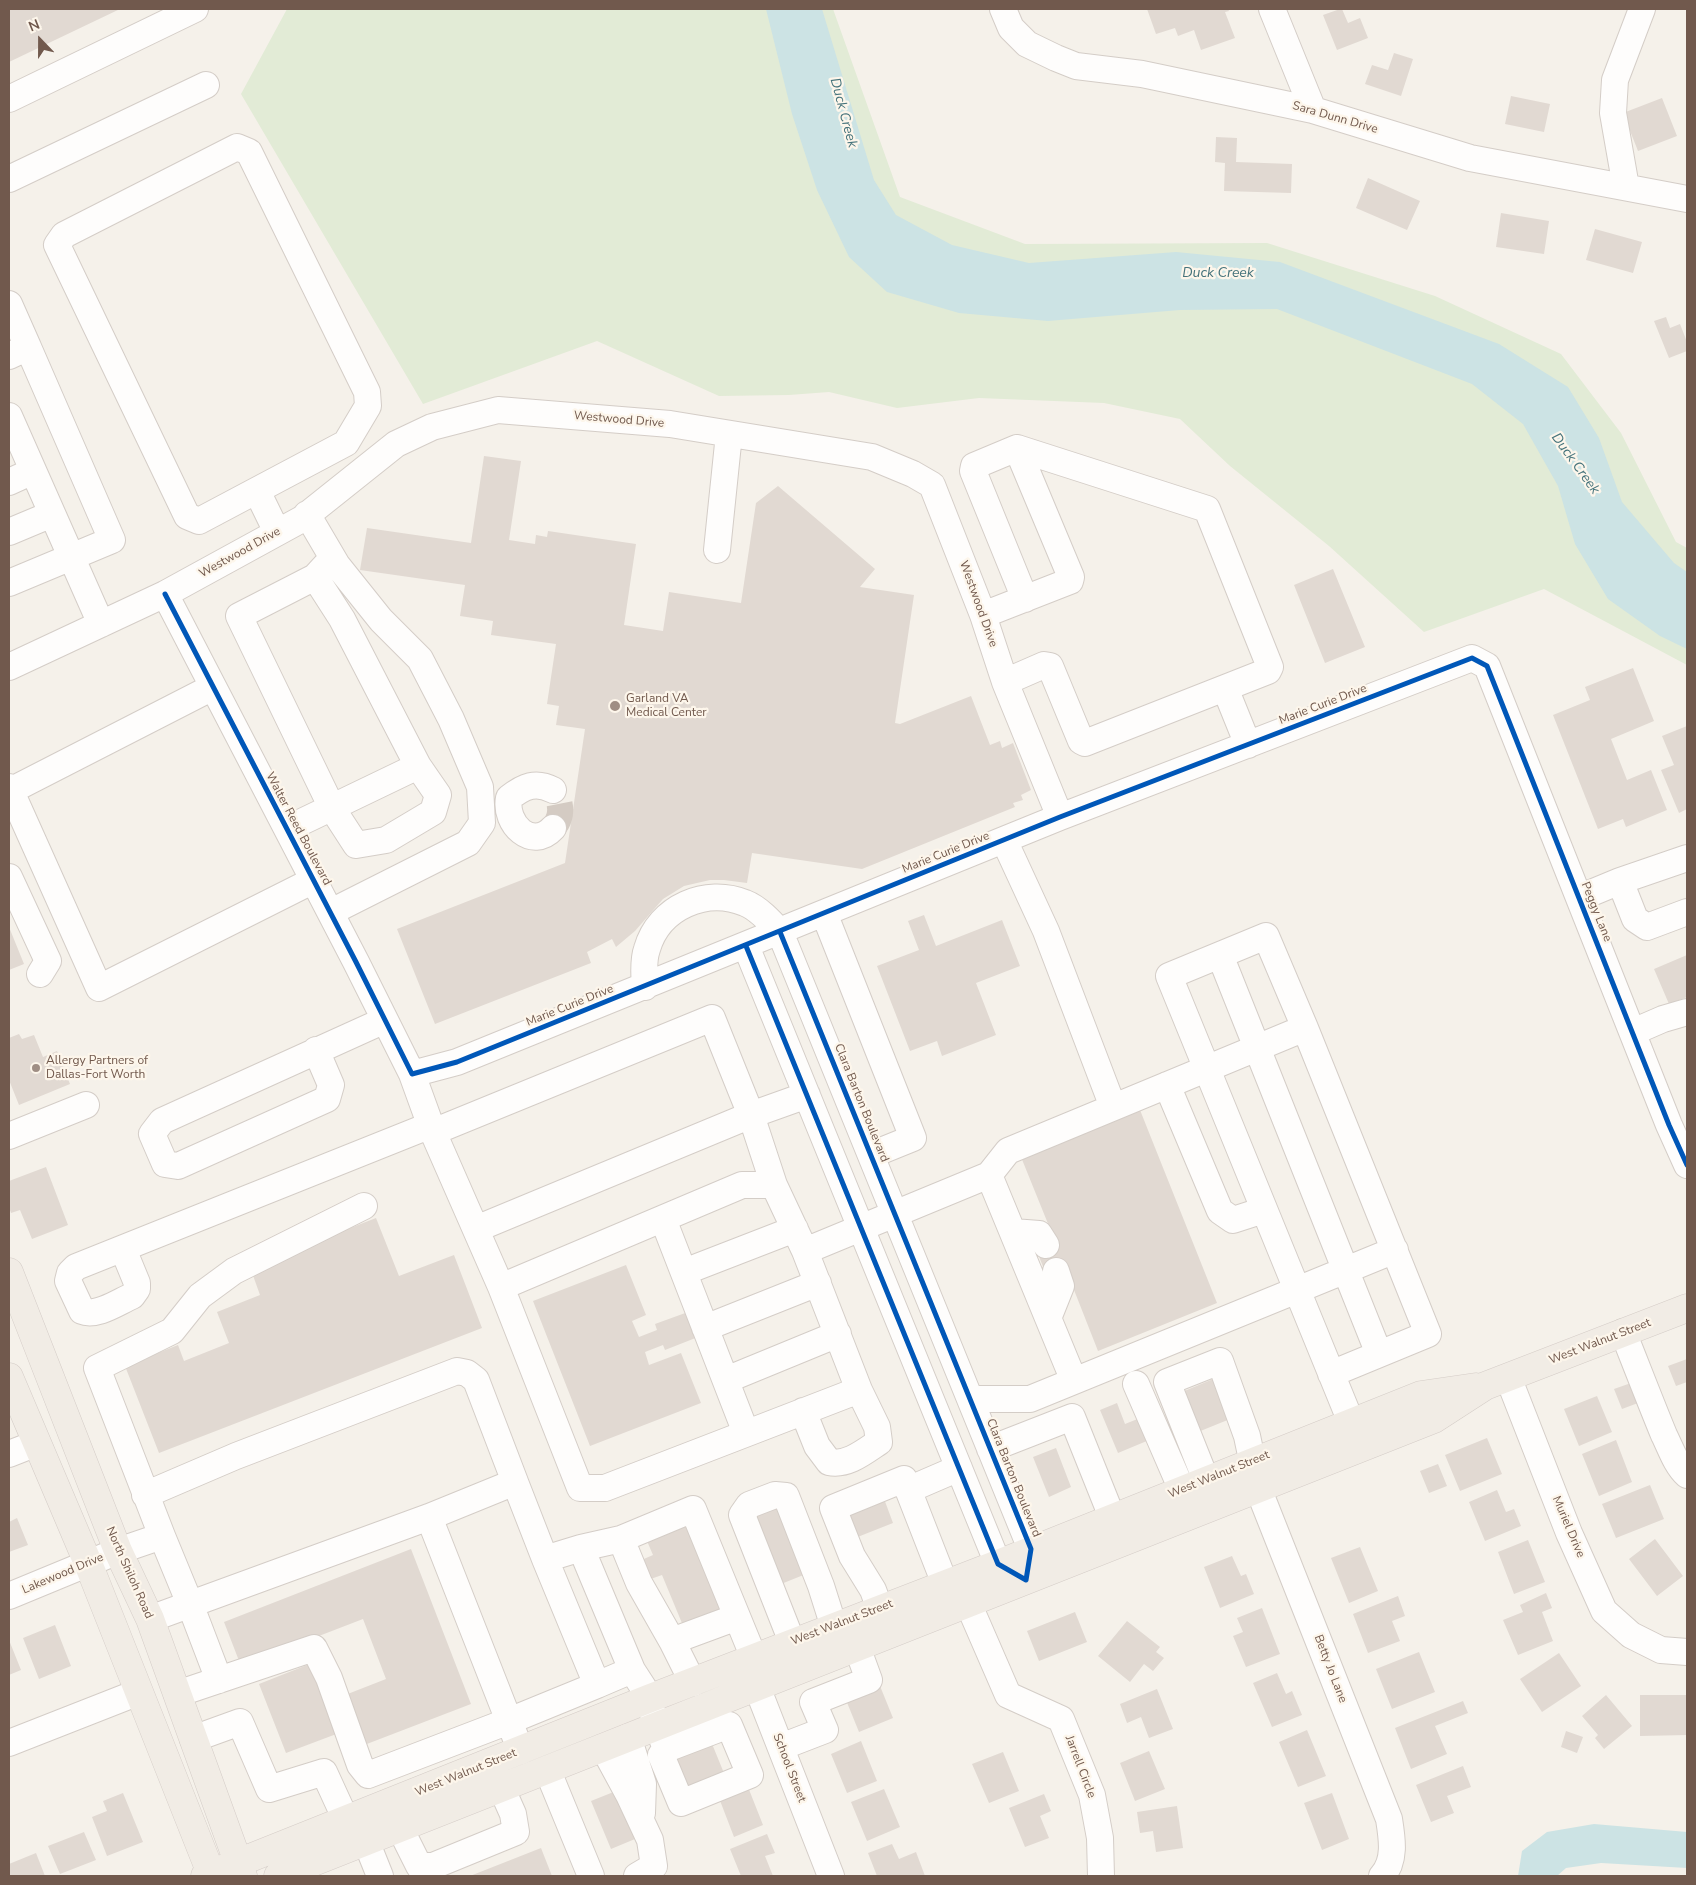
<!DOCTYPE html>
<html>
<head>
<meta charset="utf-8">
<style>
  body { margin:0 }
  #map { position:relative; width:1696px; height:1885px; overflow:hidden; background:#f5f1ea; font-family:"Nunito Sans",sans-serif }
  canvas { display:block }
  .frame { position:absolute; inset:0; border:10px solid #71594d; pointer-events:none }
  .north { position:absolute; left:15px; top:15px; width:50px; height:50px; -webkit-text-stroke:4px #fdf6eb; paint-order:stroke; rotate:338deg; font-size:14px; font-weight:700; line-height:20px; text-align:center; color:#71594d }
  .north::after { content:''; display:block; margin:auto; width:18px; height:22px; background:#71594d; clip-path:polygon(50% 0,100% 100%,50% 72%,0 100%) }
</style>
</head>
<body>
<div id="map">
<canvas width="1696" height="1885"></canvas>
<div class="frame"></div>
<div class="north">N</div>
</div>
<script>
const g = document.querySelector('canvas').getContext('2d');
g.lineJoin = 'round';
function paint(path, color) { g.fillStyle = color; g.fill(path, 'evenodd'); }
function stroke(path, color, width, dash) { g.strokeStyle = color; g.lineWidth = width; g.lineCap = dash ? 'butt' : 'round'; g.setLineDash(dash || []); g.stroke(path); }
function label(font, color, halo, rows, align = 'center') {
  g.font = font + ' "Nunito Sans",sans-serif'; g.lineWidth = 4.5; g.setLineDash([]); g.textBaseline = 'middle'; g.strokeStyle = halo; g.fillStyle = color; for (const [text, x, y, turn = 0] of rows) {
    g.save(); g.translate(x, y); g.rotate((+turn || 0) * Math.PI / 180); g.textAlign = isNaN(turn) ? turn : align; if (halo) g.strokeText(text, 0, 0); g.fillText(text, 0, 0); g.restore();
  }
}
paint(new Path2D(`
  M287,9H833L900,197L1025,244L1267,243L1435,296L1561,354L1621,433L1676,542L1687,548V665L1544,589L1424,632L1329,546L1230,466L1180,419L1104,403L979,398L897,408L829,392L789,395L719,396L597,341L423,404L241,94Z`), '#e2ebd6');
paint(new Path2D(`
  M766,9H822L874,180L896,215L952,245L1029,263L1176,252L1280,262L1499,344L1568,387L1599,438L1622,502L1674,563L1687,572V649L1660,636L1608,599L1575,544L1558,486L1523,424L1472,384L1277,309L1180,310L1048,321L959,313L887,292L849,257L817,190L792,114Z
  M1594,1824L1687,1832V1868L1601,1863L1566,1868L1557,1876H1518L1522,1851L1547,1832Z`), '#cce3e4');
paint(new Path2D(`
  M9,9H120L9,62Z
  M1147,9H1228L1229,11L1225,12L1235,38L1201,50L1194,30L1178,36L1175,28L1156,34Z
  M1340,9H1342L1348,23L1360,18L1368,38L1337,50L1323,15Z
  M1394,53L1413,59L1401,96L1365,84L1372,65L1388,70Z
  M1511,96L1550,104L1544,132L1505,124Z
  M1662,98L1677,136L1638,151L1623,113Z
  M1216,137L1237,138L1236,162L1292,164L1291,193L1224,191L1225,163L1215,162Z
  M1368,178L1420,201L1407,230L1356,208Z
  M1501,213L1549,221L1544,254L1496,247Z
  M1595,229L1642,242L1633,273L1586,260Z
  M1666,317L1670,328L1680,324L1687,342V351L1669,358L1654,321Z
  M484,456L521,461L509,540L535,544L536,535L547,537L548,531L636,544L624,625L663,631L669,592L741,603L756,503L778,486L875,569L860,587L914,595L895,723L900,724L971,696L990,745L1000,741L1002,748L1013,743L1031,790L1021,795L1023,800L1013,803L1015,807L862,869L752,853L747,883L724,880H710L684,886L663,899L635,931L616,947L612,939L587,952L591,963L435,1024L397,929L565,863L585,729L556,725L559,706L547,704L556,644L491,635L493,621L460,616L465,585L360,570L367,528L471,543Z
  M1333,569L1365,647L1325,663L1294,585Z
  M1633,668L1654,721L1611,739L1627,780L1651,770L1667,810L1626,827L1623,819L1598,829L1553,715L1590,700L1585,687Z
  M1687,726V809L1679,813L1661,770L1674,765L1662,736Z
  M924,915L936,946L1002,920L1020,966L976,983L996,1035L942,1056L937,1041L910,1051L877,966L919,950L908,921Z
  M9,927L24,964L9,970Z
  M1687,955V997L1669,1004L1654,969Z
  M19,1034L22,1039L34,1035L43,1057L57,1051L70,1084L19,1105L9,1080V1038Z
  M1140,1110L1217,1303L1098,1351L1065,1267L1046,1274L1036,1249L1055,1241L1021,1157Z
  M46,1167L68,1225L32,1239L20,1210L11,1213L9,1207V1181Z
  M376,1218L399,1276L454,1255L482,1328L159,1453L125,1366L178,1345L184,1361L229,1343L217,1312L260,1295L250,1267Z
  M626,1265L646,1315L632,1321L639,1337L657,1330L655,1324L688,1312L698,1337L665,1350L663,1345L645,1352L649,1365L681,1353L701,1403L590,1446L533,1301Z
  M1687,1359V1382L1676,1386L1668,1366Z
  M1218,1377L1235,1417L1198,1432L1182,1392Z
  M1631,1383L1638,1403L1622,1409L1614,1389Z
  M1597,1396L1612,1432L1579,1446L1564,1409Z
  M1117,1403L1125,1424L1145,1416L1154,1438L1118,1453L1100,1410Z
  M1487,1438L1502,1474L1460,1491L1445,1455Z
  M1616,1440L1632,1482L1599,1496L1582,1454Z
  M1056,1448L1071,1487L1049,1497L1033,1457Z
  M1438,1464L1447,1486L1429,1493L1420,1471Z
  M1650,1485L1664,1519L1616,1538L1602,1504Z
  M1497,1490L1506,1512L1514,1509L1521,1526L1485,1541L1469,1502Z
  M883,1496L893,1523L850,1540L840,1513Z
  M778,1503L806,1574L776,1586L748,1515Z
  M17,1518L28,1545L9,1552V1522Z
  M686,1526L722,1613L684,1628L662,1575L645,1581L637,1562L653,1555L647,1541Z
  M1655,1539L1683,1576L1657,1596L1629,1559Z
  M1528,1540L1545,1582L1514,1594L1498,1552Z
  M1360,1547L1378,1591L1349,1603L1331,1558Z
  M411,1549L471,1704L359,1747L340,1697L386,1679L363,1619L241,1666L224,1622Z
  M1232,1556L1241,1576L1246,1574L1254,1594L1220,1608L1204,1567Z
  M1546,1593L1552,1608L1542,1612L1553,1641L1518,1655L1503,1620L1523,1612L1520,1605Z
  M1398,1596L1405,1616L1392,1621L1400,1641L1368,1653L1353,1614Z
  M1262,1608L1280,1654L1246,1667L1233,1636L1243,1632L1237,1618Z
  M1075,1612L1087,1642L1039,1661L1027,1631Z
  M1127,1621L1160,1647L1156,1652L1164,1658L1153,1671L1144,1664L1130,1682L1098,1656Z
  M55,1625L71,1666L39,1679L23,1638Z
  M9,1640L21,1670L9,1675Z
  M1419,1652L1435,1692L1392,1709L1376,1669Z
  M1559,1653L1581,1686L1542,1712L1520,1679Z
  M312,1663L339,1733L286,1753L259,1684Z
  M1277,1673L1286,1694L1292,1691L1302,1715L1272,1727L1253,1683Z
  M880,1686L893,1718L859,1732L846,1700Z
  M1157,1689L1173,1729L1149,1738L1141,1717L1127,1723L1120,1704Z
  M1606,1695L1632,1726L1604,1749L1595,1738L1598,1735L1582,1716Z
  M1640,1695H1687V1735L1640,1736Z
  M1463,1701L1468,1713L1435,1726L1447,1754L1411,1769L1395,1728Z
  M1307,1730L1326,1776L1298,1787L1279,1742Z
  M1566,1731L1583,1737L1577,1753L1561,1747Z
  M710,1739L726,1778L683,1796L667,1757Z
  M861,1741L877,1781L847,1793L831,1754Z
  M1149,1751L1165,1789L1135,1801L1120,1763Z
  M1003,1752L1019,1791L989,1803L972,1764Z
  M1463,1766L1471,1787L1447,1796L1454,1813L1431,1822L1416,1785Z
  M748,1787L763,1825L734,1837L719,1798Z
  M884,1789L900,1827L867,1841L851,1802Z
  M616,1791L635,1839L611,1849L591,1801Z
  M123,1793L143,1842L107,1856L92,1817L107,1811L103,1801Z
  M1332,1793L1349,1839L1322,1850L1304,1803Z
  M1044,1794L1051,1811L1040,1816L1049,1838L1025,1847L1009,1808Z
  M1177,1806L1183,1848L1156,1852L1153,1831L1140,1833L1137,1812Z
  M84,1832L96,1860L60,1874L48,1846Z
  M767,1834L775,1853L765,1856L773,1876H741L730,1849Z
  M892,1844L899,1859L916,1852L925,1876H877L868,1853Z
  M541,1848L552,1876H470Z
  M36,1853L45,1876H9V1864Z`), '#e1d9d2');
stroke(new Path2D(`
  M553,828C563,817 562,801 553,790`), '#d4cbc3', 26, [26, 13]);
const minor = new Path2D(`
  M1003,9L1011,28L1027,44L1056,58L1076,66L1142,74L1313,110L1470,158L1687,199
  M1272,9L1313,110
  M9,99L195,9
  M237,147L249,152L367,392L368,406L346,443L199,521L187,516L57,245L64,235Z
  M9,179L206,85
  M1626,187L1613,113L1615,80L1642,9
  M9,304L28,347
  M9,356L28,347L112,540L9,583
  M9,416L101,624
  M9,482L33,471
  M257,491L277,532
  M307,514L337,565L381,620L420,659L451,719L480,787L482,823L468,843L331,912
  M9,532L52,514
  M717,550L729,434
  M315,577L239,616L332,808L356,845L386,840L433,812L438,795L418,766
  M165,594L356,962L412,1074L433,1132
  M983,615L1070,581L1071,577L1017,448L974,466L973,471L1025,599
  M9,667L165,594L302,519L396,444L432,427L498,410L670,424L872,457L913,474L932,485L983,615L1005,682L1060,817
  M1005,682L1044,665L1050,666L1081,741L1085,743L1268,671L1270,667L1207,509L1017,448
  M1225,688L1248,745
  M9,787L99,988L314,880
  M10,791L213,687
  M553,828C532,851 504,824 509,798C524,786 536,781 553,790
  M287,829L418,766L342,619L315,577L326,565
  M1004,840L1046,931L1113,1107
  M9,877L48,961L40,974
  M1620,881L1687,858
  M1579,898L1620,881L1635,919L1647,927L1687,912
  M824,913L913,1138L871,1155
  M1220,955L1379,1354
  M645,987C644,975 643,960 647,949C659,907 706,887 745,903C758,908 770,921 780,932L1031,1549L1026,1580L998,1564L746,946
  M1305,1028L1266,936L1169,976L1351,1422
  M1633,1032L1663,1019L1687,1012
  M316,1050L331,1085L327,1099L178,1166L165,1164L152,1134L162,1121L385,1020
  M412,1074L457,1062L1060,817L1472,658L1487,666L1669,1125L1687,1165
  M1167,1085L1220,1211L1233,1220L1264,1210
  M9,1136L86,1105
  M989,1175L1074,1381
  M663,1219L746,1433
  M476,1229L751,1115L774,1185
  M1013,1232L1039,1234L1046,1245
  M123,1249L137,1283V1289L132,1296C118,1302 97,1317 82,1311L68,1281L70,1273L76,1267L431,1125
  M805,1251L859,1390L605,1488H580L501,1287L742,1185H774L805,1251L989,1175L1008,1151L1305,1028L1428,1334L1331,1374
  M684,1272L795,1229
  M501,1287L433,1132L712,1018L751,1115L807,1095
  M1049,1316L1061,1286L1056,1271
  M705,1328L818,1283
  M1623,1332C1637,1367 1650,1401 1664,1435C1671,1449 1676,1465 1687,1475
  M1508,1377L1569,1533L1604,1611L1631,1635L1661,1650L1687,1652
  M726,1380L838,1334
  M1136,1384L1182,1490
  M970,1399H1030L1395,1250
  M803,1411L817,1446L829,1462C847,1466 864,1452 879,1442L877,1427L859,1390
  M990,1449L1072,1417L1112,1517
  M9,1454L37,1443
  M1206,1480L1167,1382L1220,1361L1247,1436L1258,1488L1389,1819C1392,1838 1396,1861 1382,1876
  M908,1490L959,1468
  M145,1495L236,1456L457,1371L467,1373L476,1380L515,1482
  M429,1517L509,1721L597,1685
  M162,1536L97,1368L172,1331L200,1296L234,1271L364,1206
  M621,1539L639,1583L672,1641L693,1683
  M581,1548L632,1670L643,1687L666,1749L729,1725L750,1775L681,1803L661,1755L666,1749
  M545,1559L597,1685L632,1670
  M9,1596L118,1551L162,1536L190,1604L219,1680
  M968,1603L1008,1695L1061,1719L1092,1795L1100,1838L1101,1876
  M880,1609L873,1590L852,1556L833,1508L904,1479L945,1584
  M150,1619L429,1517L515,1482L545,1559L581,1548L621,1539L693,1509L754,1658L757,1687L831,1876
  M672,1641L737,1617
  M792,1642L742,1515L749,1505L775,1495L786,1496L821,1586L834,1627
  M177,1694L314,1648L329,1678L360,1765L368,1775L509,1721L521,1751
  M628,1737L643,1784L642,1813
  M193,1739L240,1722L269,1789L324,1772L346,1820
  M9,1743L139,1692
  M603,1747L629,1795L650,1840L654,1866L637,1876
  M781,1747L825,1730L813,1702L869,1680L857,1647
  M547,1769L591,1876
  M400,1828L419,1866H433L516,1832L513,1814L501,1787
  M366,1841L380,1876`);
const major = new Path2D(`
  M9,1272L118,1551L150,1619L243,1876
  M9,1377L88,1563L212,1876
  M205,1876L648,1699L998,1564L1421,1395L1476,1387
  M278,1876L1434,1419L1485,1386L1687,1308`);
stroke(minor, '#d4cdc7', 28);
stroke(major, '#d4ccc7', 29);
stroke(minor, '#fefdfc', 26);
stroke(major, '#f1ece5', 28);
stroke(new Path2D(`
  M165,594L356,962L412,1074L457,1062L1060,817L1472,658L1487,666L1669,1125L1687,1165
  M746,946L998,1564L1026,1580L1031,1549L780,932`), '#0057b8', 5);
for (const [x, y, r, color] of [
  [615,706,6,"#9f8e84"],
  [36,1068,5,"#9f8e84"]
]) { const dot = new Path2D(); dot.arc(x, y, r, 0, 2 * Math.PI); g.fillStyle = color; g.fill(dot); stroke(dot, '#fdf6eb', 2); }
label('12px', '#71594d', '#fdf6eb', [
  ["Sara Dunn Drive",1335,118,16],
  ["Westwood Drive",619,420,5],
  ["Westwood Drive",240,553,-29],
  ["Westwood Drive",978,604,70],
  ["Marie Curie Drive",1323,705,-21],
  ["Walter Reed Boulevard",298,829,62],
  ["Marie Curie Drive",946,853,-22],
  ["Peggy Lane",1596,912,68],
  ["Marie Curie Drive",570,1006,-22],
  ["Clara Barton Boulevard",861,1103,68],
  ["West Walnut Street",1600,1342,-21],
  ["West Walnut Street",1219,1475,-22],
  ["Clara Barton Boulevard",1013,1478,68],
  ["Muriel Drive",1568,1527,67],
  ["North Shiloh Road",129,1573,66],
  ["Lakewood Drive",63,1574,-23],
  ["West Walnut Street",842,1623,-21],
  ["Betty Jo Lane",1330,1669,69],
  ["Jarrell Circle",1080,1767,69],
  ["School Street",789,1768,69],
  ["West Walnut Street",466,1773,-22]
]);
label('12px', '#71594d', '#fdf6eb', [
  ["Garland VA",626,699],
  ["Medical Center",626,713],
  ["Allergy Partners of",46,1061],
  ["Dallas-Fort Worth",46,1075]
], 'left');
label('italic 14px', '#45737b', '#fdf6eb', [
  ["Duck Creek",843,113,75],
  ["Duck Creek",1218,274],
  ["Duck Creek",1575,464,54]
]);
</script>
</body>
</html>
